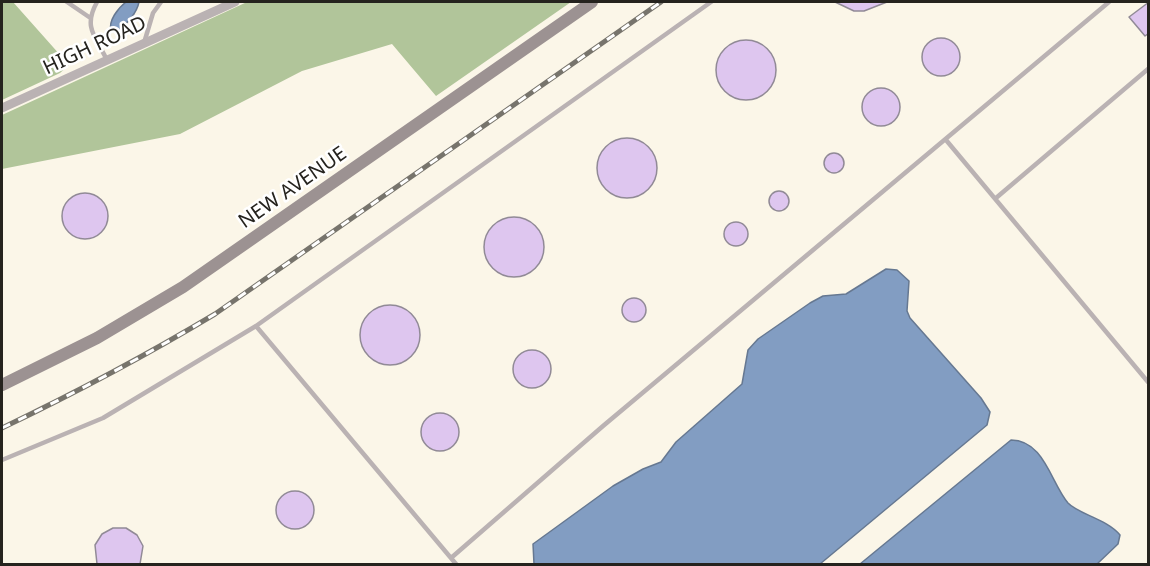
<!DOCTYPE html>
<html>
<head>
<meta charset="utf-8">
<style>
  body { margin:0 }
  #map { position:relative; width:1150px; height:566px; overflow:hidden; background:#fbf6e8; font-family:"Noto Sans",sans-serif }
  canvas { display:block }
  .frame { position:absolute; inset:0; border:3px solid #25231e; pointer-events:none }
</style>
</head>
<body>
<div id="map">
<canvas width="1150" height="566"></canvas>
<div class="frame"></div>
</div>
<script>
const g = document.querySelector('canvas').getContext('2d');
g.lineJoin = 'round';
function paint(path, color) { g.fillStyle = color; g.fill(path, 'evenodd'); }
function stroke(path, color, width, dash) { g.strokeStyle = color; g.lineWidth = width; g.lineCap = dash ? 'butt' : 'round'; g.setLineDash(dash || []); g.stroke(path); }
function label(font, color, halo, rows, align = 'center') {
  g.font = font + ' "Noto Sans",sans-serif'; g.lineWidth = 5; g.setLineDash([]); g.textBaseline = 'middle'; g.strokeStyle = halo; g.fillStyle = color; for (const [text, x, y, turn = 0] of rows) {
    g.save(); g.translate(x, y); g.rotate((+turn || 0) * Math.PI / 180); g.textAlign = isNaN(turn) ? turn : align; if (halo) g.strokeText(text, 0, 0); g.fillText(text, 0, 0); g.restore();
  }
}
paint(new Path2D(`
  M2,2H13L69,65L60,73L2,100Z
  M247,2H571L436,96L392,44L302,71L180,134L2,169V115Z`), '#b1c59a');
const water = new Path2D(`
  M126,2H139C137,13 126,25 117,32L111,31C108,21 118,8 126,2Z
  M886,269L897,270L909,281L907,311L910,318L981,398L990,412L987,425L820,564H534L533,544L613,486L643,469L661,462L676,442L742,384L748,350L758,339L810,303L823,296L846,294Z
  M1011,440C1044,440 1051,483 1068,503C1078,514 1107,519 1120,535L1118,544L1097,564H860Z`);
paint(water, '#829dc2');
stroke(water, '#667891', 1.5);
const building = new Path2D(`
  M835,2H887L864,11H854Z
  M1149,2V33L1145,36L1129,17Z
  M922 57a19 19 0 1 1 38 0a19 19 0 1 1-38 0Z
  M716 70a30 30 0 1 1 60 0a30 30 0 1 1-60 0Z
  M862 107a19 19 0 1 1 38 0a19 19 0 1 1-38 0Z
  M597 168a30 30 0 1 1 60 0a30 30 0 1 1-60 0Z
  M824 163a10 10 0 1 1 20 0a10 10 0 1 1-20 0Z
  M769 201a10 10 0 1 1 20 0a10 10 0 1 1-20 0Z
  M62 216a23 23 0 1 1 46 0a23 23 0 1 1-46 0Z
  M484 247a30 30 0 1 1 60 0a30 30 0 1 1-60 0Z
  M724 234a12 12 0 1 1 24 0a12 12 0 1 1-24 0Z
  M622 310a12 12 0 1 1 24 0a12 12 0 1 1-24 0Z
  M360 335a30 30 0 1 1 60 0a30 30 0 1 1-60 0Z
  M513 369a19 19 0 1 1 38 0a19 19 0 1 1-38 0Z
  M421 432a19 19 0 1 1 38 0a19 19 0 1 1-38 0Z
  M276 510a19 19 0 1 1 38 0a19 19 0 1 1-38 0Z
  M113,528H126L137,535L143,546L140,564H97L95,545L102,534Z`);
paint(building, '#dec6ef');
stroke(building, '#918a96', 1.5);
stroke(new Path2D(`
  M67,2L89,17
  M97,2C83,27 95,36 107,60
  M144,43L153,13L161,2
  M946,140L1148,382
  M996,198L1148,69
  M256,326L456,564
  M2,460L103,418L256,326L711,2
  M451,558L603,426L1109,2`), '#bab2b3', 4.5);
stroke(new Path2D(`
  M2,108L235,2`), '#bab2b3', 9);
stroke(new Path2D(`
  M2,385L97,338L183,287L592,2`), '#9c9292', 12);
const rail = new Path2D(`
  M2,428C75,393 145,356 215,314L661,2`);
stroke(rail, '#77746c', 5);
stroke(rail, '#fff', 3, [9]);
label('20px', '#25231e', '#fff', [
  ["HIGH ROAD",95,46,-25],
  ["NEW AVENUE",293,188,-35]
]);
</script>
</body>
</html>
